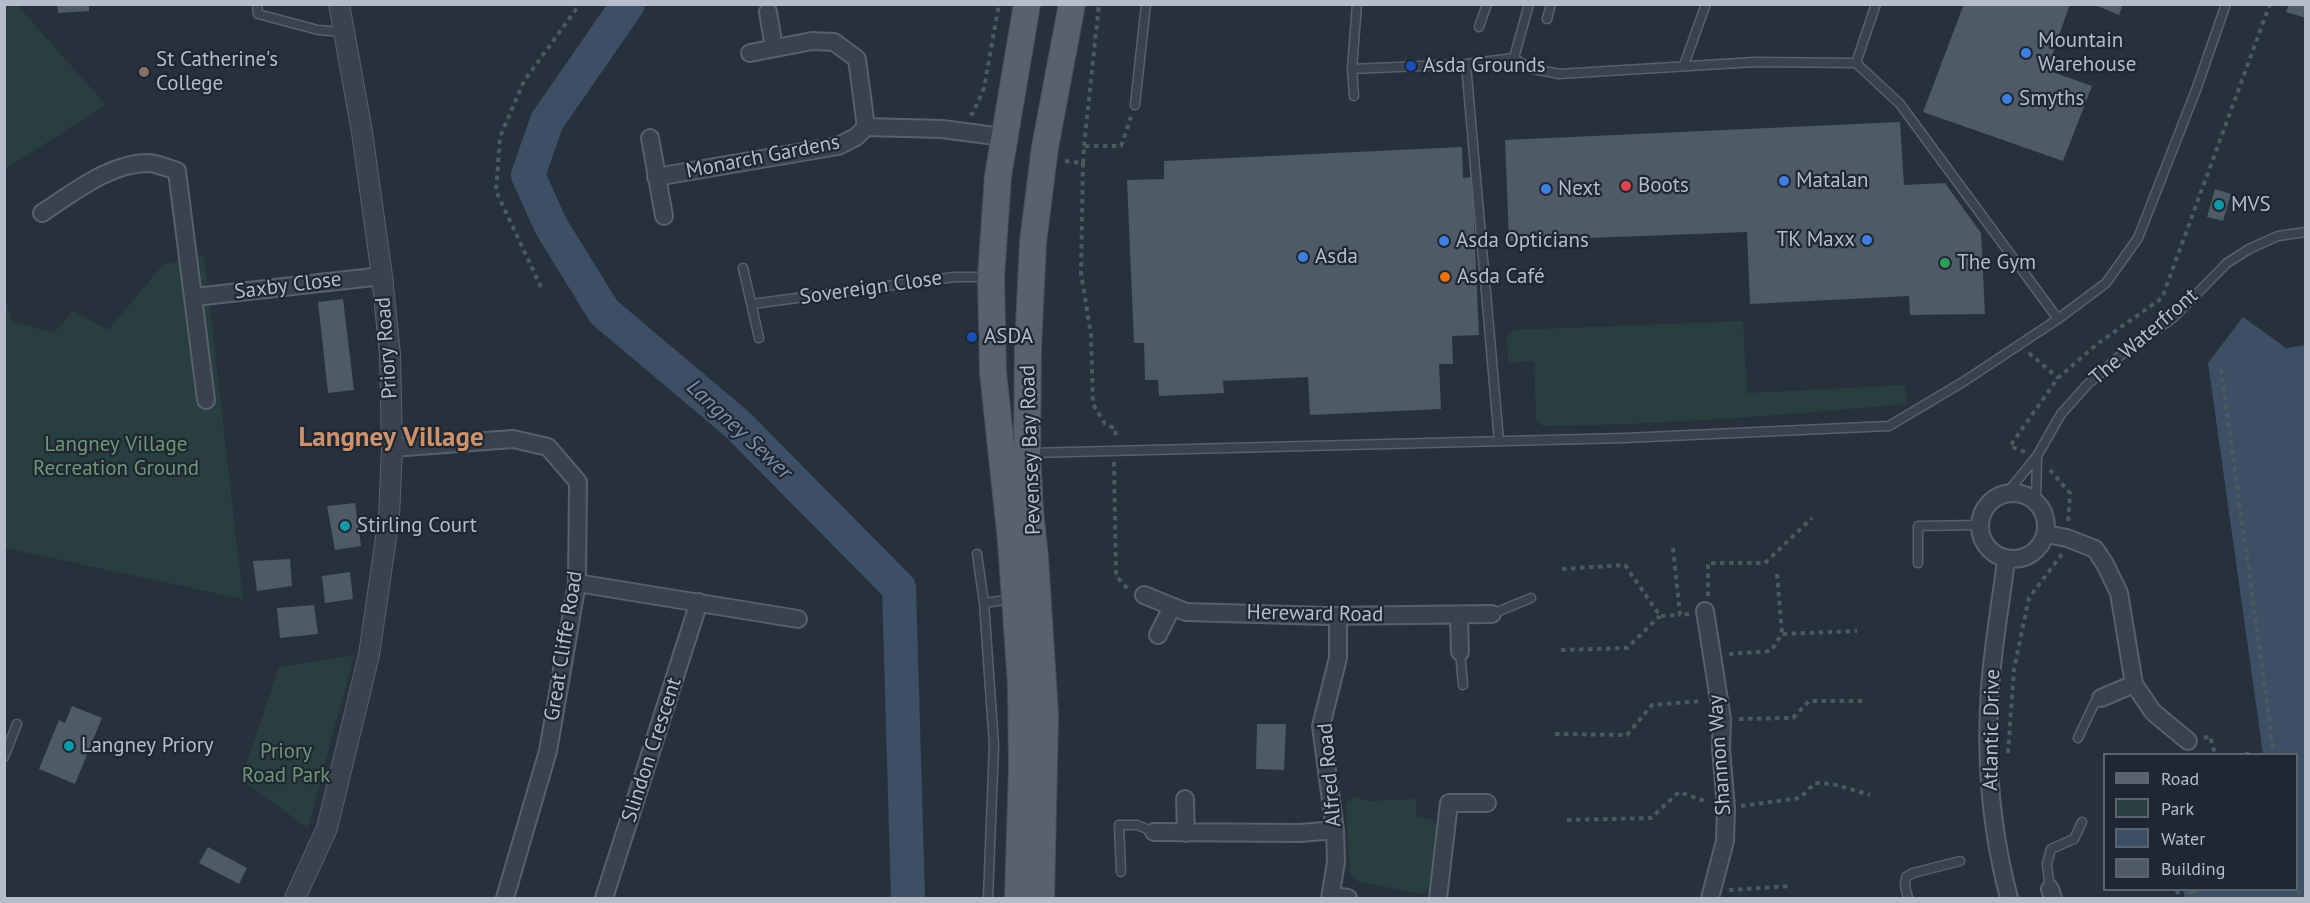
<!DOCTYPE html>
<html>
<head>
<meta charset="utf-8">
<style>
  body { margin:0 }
  #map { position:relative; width:2310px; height:903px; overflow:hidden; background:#26313c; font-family:"PT Sans",sans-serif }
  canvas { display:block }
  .frame { position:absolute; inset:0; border:6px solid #b6bdc8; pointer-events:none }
  .legend { position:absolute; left:2103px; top:753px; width:195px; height:138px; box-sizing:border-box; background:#1f2732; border:2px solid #5b636e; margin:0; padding:8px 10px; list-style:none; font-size:18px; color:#b6bdc8 }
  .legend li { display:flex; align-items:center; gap:12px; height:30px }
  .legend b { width:30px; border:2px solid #5b636e }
</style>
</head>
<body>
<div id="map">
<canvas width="2310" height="903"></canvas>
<div class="frame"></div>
<ul class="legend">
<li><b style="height:8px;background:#58616c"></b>Road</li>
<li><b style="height:16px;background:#293e3e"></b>Park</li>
<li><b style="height:16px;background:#3d4f64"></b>Water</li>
<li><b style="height:16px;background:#4f5a67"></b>Building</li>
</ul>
</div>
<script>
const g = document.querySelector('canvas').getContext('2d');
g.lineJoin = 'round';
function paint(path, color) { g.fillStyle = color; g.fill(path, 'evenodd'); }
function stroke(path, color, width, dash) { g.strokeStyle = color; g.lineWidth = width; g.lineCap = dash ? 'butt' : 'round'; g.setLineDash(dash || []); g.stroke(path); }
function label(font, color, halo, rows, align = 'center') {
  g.font = font + ' "PT Sans",sans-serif'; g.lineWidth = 4.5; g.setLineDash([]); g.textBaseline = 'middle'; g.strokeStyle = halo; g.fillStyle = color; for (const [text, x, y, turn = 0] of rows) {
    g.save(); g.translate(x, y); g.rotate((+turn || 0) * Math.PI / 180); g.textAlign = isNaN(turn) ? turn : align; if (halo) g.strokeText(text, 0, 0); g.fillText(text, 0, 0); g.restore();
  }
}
paint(new Path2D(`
  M5,4L17,5L106,105L5,169Z
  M204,255L243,599L5,548L4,296L12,321L54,333L73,311L108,330L163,265Z
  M1743,321L1747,393L1905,385L1908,402L1906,404C1785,415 1664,425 1543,426L1536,419L1534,361L1508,363L1507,336L1514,330Z
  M354,655L308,828L241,780L279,667Z
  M1355,797L1368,801L1416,799V816L1431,819L1438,827L1429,888L1422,894L1359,882L1350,874L1346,807L1348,801Z`), '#293e3e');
paint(new Path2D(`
  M2243,317L2286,348L2305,345V898H2185L2183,890H2296V754H2263L2208,363Z`), '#3d4f64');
stroke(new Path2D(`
  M628,4L547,121L528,175L551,226L604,312L737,424L899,588L908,898`), '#3d4f64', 34);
paint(new Path2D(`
  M57,4H89V11L58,13Z
  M1964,4H2070L2047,70L2092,86L2063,161L1923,112Z
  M2093,4H2123L2119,15Z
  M2289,4H2306V18L2286,12Z
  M1900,122L1904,185L1945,183L1981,233L1985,314L1910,315L1909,296L1750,304L1747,232L1509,241L1505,140Z
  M1462,147L1463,178L1472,177L1479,335L1452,336L1453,364H1439L1441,409L1310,415L1308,377L1223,381L1224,393L1159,396L1158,380H1145L1144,343H1134L1127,180L1164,179V161Z
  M2215,189L2231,194L2223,221L2207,217Z
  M343,299L354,390L328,393L318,302Z
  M355,503L361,546L335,550L327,506Z
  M290,559L292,586L257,591L253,561Z
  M350,572L353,599L325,603L322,576Z
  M314,605L318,634L280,638L277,608Z
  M72,706L102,718L75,784L39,769L59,720L65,723Z
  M1257,724H1286L1284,770L1256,769Z
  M208,847L247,868L239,884L199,863Z`), '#4f5a67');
const service = new Path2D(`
  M257,4L258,14L318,30L344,32
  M1357,4L1352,69L1466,64L1514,58L1529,68L1559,74L1755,62L1856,63L1876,4
  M1547,19L1551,4
  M1479,27L1487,4
  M1514,58L1529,4
  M1856,63L1900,104L2058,319
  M1466,64L1499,441
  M1684,65L1706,4
  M1352,69L1354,96
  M1135,105L1146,4
  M743,268L759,338
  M752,304L954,277H989
  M1030,453L1625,438L1889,426L1963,382L2058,319L2106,283L2138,238L2196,90L2226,4
  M2007,493L2037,456L2061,414L2087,385L2121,355L2174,317L2227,263L2249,249L2278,236L2306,232
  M2036,502L2037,456
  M977,554L984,603L994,745L988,898
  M1918,563V526L1979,525
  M984,603L1013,599
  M1492,614L1531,598
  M1460,652L1463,685
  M2078,738L2095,702L2101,698
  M4,757L17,724
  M1121,872L1119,825H1137L1154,832
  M2050,889L2047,864L2051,849L2074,839L2082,822
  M1908,898L1905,886L1906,877L1913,873L1960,861`);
const minor = new Path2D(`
  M768,12L774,48
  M750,53L812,41L834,42L857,59L866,127
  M650,138L664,216
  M656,177L838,146L856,137L866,127L942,129L1003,137
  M42,213C73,193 111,162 149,163C158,164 168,168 177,171L206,400
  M195,297L382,276
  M392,448L513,439L548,447L578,482L577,583L548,751L505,898
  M1980 526a33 33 0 1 1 66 0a33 33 0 1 1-66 0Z
  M2046,534L2067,538L2095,549L2105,564L2119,593L2134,684L2153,712L2188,741
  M2006,560C2001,602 1993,645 1990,688C1985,759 1991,830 2009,898
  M577,583L798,619
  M1144,595L1186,612L1327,616L1492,614
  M1705,611L1722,719L1721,748L1726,808L1725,841L1710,898
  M1459,615L1460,652
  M1158,635L1172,607
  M2101,698L2134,684
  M1185,799L1186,833
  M1154,832L1300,833L1335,830
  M2050,889L2053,898
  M1331,896L1348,898
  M604,898L699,602
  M1330,898L1336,862L1335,830L1321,726L1338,658V616
  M1438,898L1449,803H1487`);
const tertiary = new Path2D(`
  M295,898L327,828L369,655L389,517L392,448L390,355L382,276L362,132L339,4`);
const primary = new Path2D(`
  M1018,898L1022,769L1021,684L1011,541L993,372L991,277L998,176L1027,4
  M1041,898L1045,715L1035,558L1030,510L1027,453L1028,347L1033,242L1045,147L1072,4`);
stroke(service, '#58606b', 11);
stroke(minor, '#58606b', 20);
stroke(tertiary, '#58606b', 22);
stroke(primary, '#464e59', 28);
stroke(new Path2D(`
  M970,115L973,113L984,88L999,4
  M1084,146L1099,4
  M1065,161L1083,163L1084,146H1121L1131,117
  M1083,163L1081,273L1091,335L1093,404L1105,424L1116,429L1115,439
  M541,287L496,191L500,137L524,81L580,4
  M2029,353L2058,378
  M2221,369L2274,754
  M2305,432L2306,438
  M2025,452L2010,446L2058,378L2097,344L2162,298L2270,4
  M1114,462L1116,576L1129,590
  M2050,470L2070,493L2068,523
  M1673,548L1680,615L1689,614
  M1562,569L1625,565L1660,616L1680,615
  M1777,574L1782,634
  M1708,596V563H1765L1812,518
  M1561,650L1627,648L1660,616
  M1729,654L1771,651L1782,634L1857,631
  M1739,719L1793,718L1809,701H1865
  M1555,734L1627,735L1652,705L1703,701
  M2204,738L2210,736L2215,754
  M2008,753L2014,669L2029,598L2062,554
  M2245,754H2249
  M1741,806L1800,798L1815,783L1833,784L1870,795
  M1567,820L1651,818L1679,792L1708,802
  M2296,882L2300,897
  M1729,890L1791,886
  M2177,890L2179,898
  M2191,890L2193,898
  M2192,892L2200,890`), '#485b5d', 4, [4.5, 4.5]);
stroke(service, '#3a424d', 8);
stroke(minor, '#3a424d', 16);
stroke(tertiary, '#3a424d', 20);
stroke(primary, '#58616c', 26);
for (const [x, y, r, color] of [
  [2026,53,6,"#3f7fe0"],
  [1411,66,6,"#1a4fb4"],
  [144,72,6,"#8d6e63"],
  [2007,99,6,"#3f7fe0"],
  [1784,181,6,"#3f7fe0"],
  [1626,186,6,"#e0444e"],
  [1546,189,6,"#3f7fe0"],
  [2219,205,6,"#0f9aa8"],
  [1867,240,6,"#3f7fe0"],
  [1444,241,6,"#3f7fe0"],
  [1303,257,6,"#3f7fe0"],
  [1945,263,6,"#2e9e5b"],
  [1445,277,6,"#e8710a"],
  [972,337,6,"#1a4fb4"],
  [345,526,6,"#0f9aa8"],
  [69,746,6,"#0f9aa8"]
]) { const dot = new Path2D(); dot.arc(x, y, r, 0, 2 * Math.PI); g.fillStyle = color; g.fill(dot); stroke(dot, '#1f2732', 2); }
label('21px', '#b6bdc8', '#1f2732', [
  ["Mountain",2038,41],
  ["Warehouse",2038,65],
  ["St Catherine's",156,60],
  ["College",156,84],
  ["Asda Grounds",1423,66],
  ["Smyths",2019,99],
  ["Matalan",1796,181],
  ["Boots",1638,186],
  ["Next",1558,189],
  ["MVS",2231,205],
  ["TK Maxx",1855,240,"right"],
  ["Asda Opticians",1456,241],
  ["Asda",1315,257],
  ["The Gym",1957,263],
  ["Asda Café",1457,277],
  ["ASDA",984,337],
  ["Stirling Court",357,526],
  ["Langney Priory",81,746]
], 'left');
label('21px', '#b6bdc8', '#1f2732', [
  ["Monarch Gardens",763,157,-11],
  ["Saxby Close",288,286,-7],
  ["Sovereign Close",871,288,-8],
  ["The Waterfront",2144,337,-41],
  ["Priory Road",387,348,-94],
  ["Pevensey Bay Road",1031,450,-92],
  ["Hereward Road",1315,614,1],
  ["Great Cliffe Road",564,646,-81],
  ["Atlantic Drive",1992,730,-89],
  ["Slindon Crescent",652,750,-72],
  ["Shannon Way",1720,755,-94],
  ["Alfred Road",1330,775,-95]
]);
label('21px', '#6f9776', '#1f2732', [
  ["Langney Village",116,445],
  ["Recreation Ground",116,469],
  ["Priory",286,752],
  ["Road Park",286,776]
]);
label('italic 22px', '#798fa9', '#1f2732', [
  ["Langney Sewer",739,430,43]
]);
label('bold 27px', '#cd926c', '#1f2732', [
  ["Langney Village",391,438]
]);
</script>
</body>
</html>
